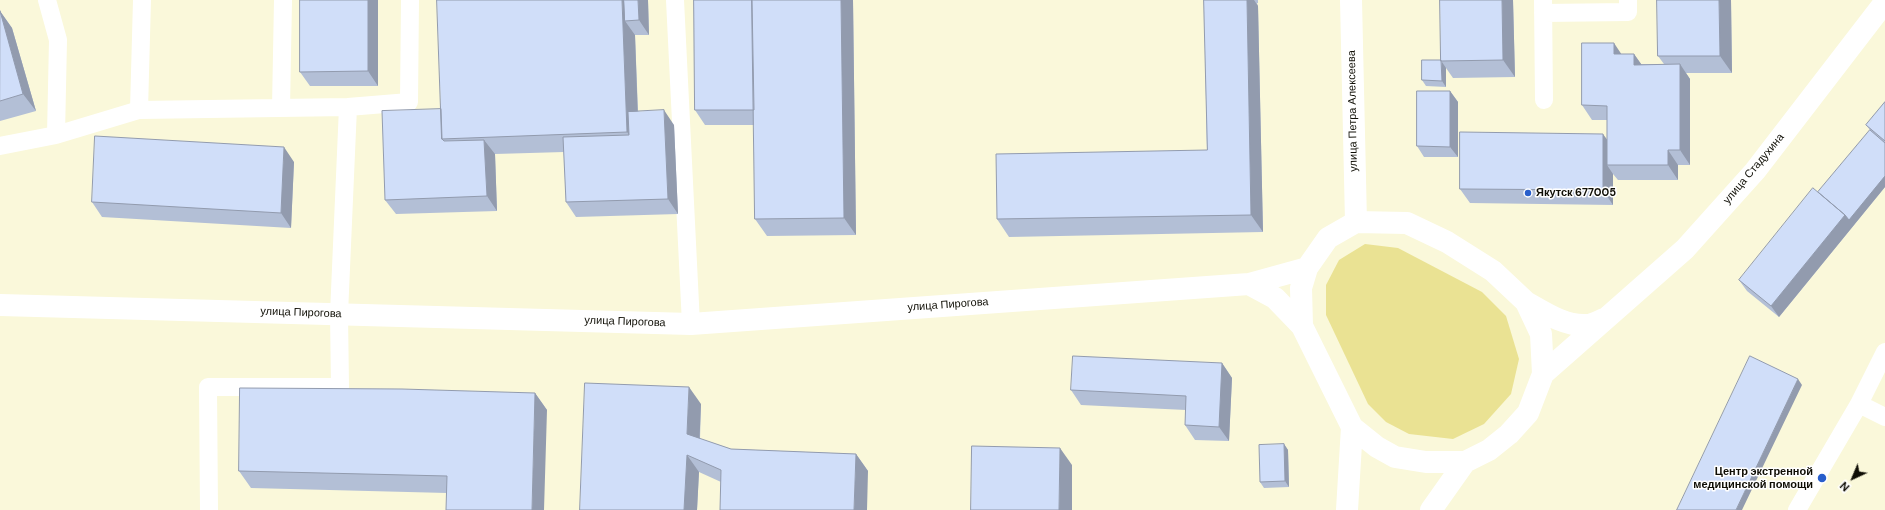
<!DOCTYPE html>
<html>
<head>
<meta charset="utf-8">
<style>
  body { margin:0 }
  #map { position:relative; width:1885px; height:510px; overflow:hidden; background:#faf8da; font-family:"DM Sans",sans-serif }
  canvas { display:block }
  .north { position:absolute; left:1833px; top:458px; width:40px; height:40px; -webkit-text-stroke:3px #fff; paint-order:stroke; rotate:224deg; font-size:11px; font-weight:700; line-height:16px; text-align:center; color:#0f0e05 }
  .north::after { content:''; display:block; margin:auto; width:14px; height:18px; background:#0f0e05; clip-path:polygon(50% 0,100% 100%,50% 72%,0 100%) }
</style>
</head>
<body>
<div id="map">
<canvas width="1885" height="510"></canvas>
<div class="north">N</div>
</div>
<script>
const g = document.querySelector('canvas').getContext('2d');
g.lineJoin = 'round';
function paint(path, color) { g.fillStyle = color; g.fill(path, 'evenodd'); }
function stroke(path, color, width, dash) { g.strokeStyle = color; g.lineWidth = width; g.lineCap = dash ? 'butt' : 'round'; g.setLineDash(dash || []); g.stroke(path); }
function label(font, color, halo, rows, align = 'center') {
  g.font = font + ' "DM Sans",sans-serif'; g.lineWidth = 3; g.setLineDash([]); g.textBaseline = 'middle'; g.strokeStyle = halo; g.fillStyle = color; for (const [text, x, y, turn = 0] of rows) {
    g.save(); g.translate(x, y); g.rotate((+turn || 0) * Math.PI / 180); g.textAlign = isNaN(turn) ? turn : align; if (halo) g.strokeText(text, 0, 0); g.fillText(text, 0, 0); g.restore();
  }
}
paint(new Path2D(`
  M1365,244L1398,248L1482,292L1506,316L1519,359L1511,394L1484,424L1453,439L1409,434L1386,422L1368,404L1326,315V285L1339,260Z`), '#eae293');
stroke(new Path2D(`
  M675,0L691,324
  M1543,0L1544,100
  M1543,13L1628,12V0
  M348,107L409,102L410,0
  M281,108L283,0
  M139,110L142,0
  M56,135L139,110L348,107L339,314L340,387H208L209,510
  M0,146L56,135L58,40L47,0
  M1859,404L1885,417
  M1797,510L1859,404L1885,352`), '#fff', 18);
stroke(new Path2D(`
  M1351,0L1356,222
  M1356,222L1407,223L1447,242L1493,271L1526,302L1541,334L1543,374L1528,413L1509,434L1489,450L1465,462H1426L1395,457L1377,447L1352,427L1302,326L1301,288L1307,268L1328,238Z
  M1249,284L1275,298L1302,326
  M1526,302C1544,312 1564,326 1586,325C1592,325 1599,321 1604,319
  M0,305L691,324L1249,284L1307,268
  M1543,374L1685,249L1755,171L1885,2
  M1347,510L1352,427
  M1431,510L1465,462`), '#fff', 22);
paint(new Path2D(`
  M300,0H378V86H310L300,72Z
  M648,0L649,35H635L638,111L674,125L678,214L576,217L566,202L564,152L495,154L497,211L396,214L385,200L441,109Z
  M694,0H853L856,235L767,236L755,219L754,125H705L695,110Z
  M1204,0H1258V3H1257L1258,6L1263,232L1009,237L997,219L1207,150Z
  M1513,0L1515,77L1453,78L1446,68V87L1426,86L1422,80L1441,60Z
  M1731,0L1732,73H1686L1690,79V165H1678V180H1618L1613,174V205L1470,203L1460,189L1607,140V120H1592L1582,105L1621,54H1634L1641,64H1664L1658,56Z
  M0,11L12,28L36,111L0,121Z
  M1450,91L1458,102V157H1424L1417,146Z
  M1885,102V187L1779,317L1747,291L1739,280L1818,192L1870,130L1866,125Z
  M294,162L291,228L102,217L92,202Z
  M1222,363L1232,378L1229,441L1195,440L1185,425L1186,410L1081,405L1071,390Z
  M535,393L547,410L447,493L251,488L239,471Z
  M701,404L700,439L731,449L856,454L868,471L721,482L699,472L697,510H580Z
  M1284,444L1288,450L1289,487L1264,488L1260,482Z`), '#b3bfd6');
paint(new Path2D(`
  M368,0H378V86L368,71Z
  M622,0H634L625,21L635,35L639,149L627,132Z
  M638,0H648L649,35L639,20Z
  M841,0H853L856,235L844,218Z
  M1247,0H1254L1258,6L1263,232L1251,215Z
  M1502,0H1513L1515,77L1503,60Z
  M1719,0H1731L1732,73L1720,56Z
  M0,11L12,28L36,111L23,94Z
  M1614,43L1624,58L1614,54Z
  M1634,54L1644,68L1634,65Z
  M1442,62L1446,68V87L1442,81Z
  M1680,64L1690,79V165L1680,150Z
  M1450,91L1458,102V157L1450,147Z
  M664,110L674,125L678,214L668,199Z
  M1603,134L1614,149L1607,165L1613,174V205L1603,190Z
  M484,140L495,154L497,211L487,196Z
  M284,147L294,162L291,228L281,213Z
  M1668,150L1678,165V180L1668,165Z
  M1885,176V187L1779,317L1771,306L1845,215Z
  M1222,363L1232,378L1229,441L1219,427Z
  M1798,379L1802,385L1742,510H1736Z
  M689,387L701,404L699,451L687,434Z
  M535,393L547,410L544,510H532Z
  M1284,444L1288,450L1289,487L1285,481Z
  M1060,448L1072,465V510H1059Z
  M856,454L868,471L867,510H854Z
  M687,455L699,472L697,510H684Z`), '#929bae');
const building = new Path2D(`
  M300,0H368V71L300,72Z
  M437,0H622L627,132L442,139Z
  M624,0H638L639,20L625,21Z
  M694,0H752L754,110H695Z
  M752,0H841L844,218L755,219Z
  M1204,0H1247L1251,215L997,219L996,154L1207,150Z
  M1440,0H1502L1503,60L1441,61Z
  M1657,0H1719L1720,56H1658Z
  M0,11L23,94L0,101Z
  M1582,43H1614V54H1634V65L1680,64V150H1668V165H1607V106L1582,105Z
  M1422,60H1441L1442,81L1422,80Z
  M1417,91H1450V147L1417,146Z
  M1885,102V141L1866,125Z
  M441,109L442,139L444,141L484,140L487,196L385,200L382,111Z
  M664,110L668,199L566,202L563,137L629,135L628,112Z
  M1870,130L1885,143V176L1849,220L1845,215L1818,192Z
  M1460,132L1603,134V190L1460,189Z
  M95,136L284,147L281,213L92,202Z
  M1813,188L1845,215L1771,306L1739,280Z
  M1073,356L1222,363L1219,427L1185,425L1186,396L1071,390Z
  M1750,356L1798,379L1736,510H1677Z
  M585,383L689,387L687,434L731,449L856,454L854,510H720L721,470L687,455L684,510H580Z
  M240,388L402,389L535,393L532,510H446L447,476L239,471Z
  M1284,444L1285,481L1260,482L1259,445Z
  M972,446L1060,448L1059,510H971Z`);
paint(building, '#d0def9');
stroke(building, '#929bae', 1);
for (const [x, y, r, color] of [
  [1528,193,4,"#285ecb"],
  [1822,478,5,"#285ecb"]
]) { const dot = new Path2D(); dot.arc(x, y, r, 0, 2 * Math.PI); g.fillStyle = color; g.fill(dot); stroke(dot, '#fff', 1.5); }
label('11px', '#0f0e05', '#fff', [
  ["улица Петра Алексеева",1353,111,-91],
  ["улица Стадухина",1754,169,-50],
  ["улица Пирогова",948,305,-4],
  ["улица Пирогова",301,313,2],
  ["улица Пирогова",625,322,2]
]);
label('bold 11px', '#0f0e05', '#fff', [
  ["Якутск 677005",1536,193],
  ["Центр экстренной",1813,472,"right"],
  ["медицинской помощи",1813,485,"right"]
], 'left');
</script>
</body>
</html>
